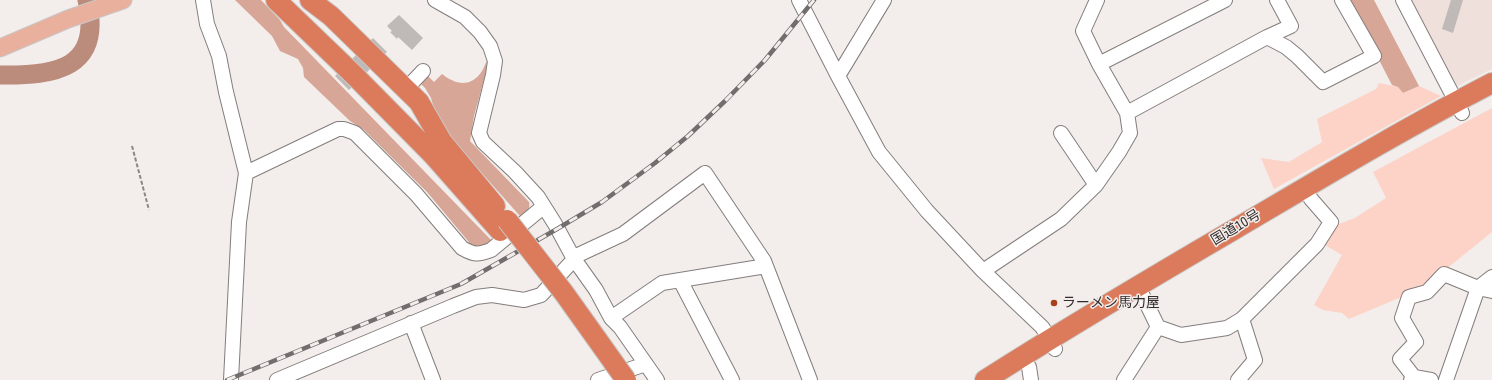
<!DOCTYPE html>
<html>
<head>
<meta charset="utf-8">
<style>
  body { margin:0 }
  canvas { display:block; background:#f3edeb }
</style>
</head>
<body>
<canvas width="1492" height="380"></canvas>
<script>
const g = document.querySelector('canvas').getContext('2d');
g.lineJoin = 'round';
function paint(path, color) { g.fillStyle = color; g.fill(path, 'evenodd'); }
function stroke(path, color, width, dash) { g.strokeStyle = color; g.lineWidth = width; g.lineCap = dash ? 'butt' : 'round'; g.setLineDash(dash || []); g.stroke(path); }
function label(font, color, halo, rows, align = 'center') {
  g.font = font + ' "Archivo Narrow","Noto Sans JP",sans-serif'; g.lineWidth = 3; g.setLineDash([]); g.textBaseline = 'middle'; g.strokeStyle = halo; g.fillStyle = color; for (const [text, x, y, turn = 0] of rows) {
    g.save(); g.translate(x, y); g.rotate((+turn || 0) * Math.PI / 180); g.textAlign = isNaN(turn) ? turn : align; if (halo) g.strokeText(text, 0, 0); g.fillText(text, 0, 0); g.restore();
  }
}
paint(new Path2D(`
  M1403,0H1492V69L1449,90Z`), '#efe0dc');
paint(new Path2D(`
  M1379,83L1398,87L1403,93L1419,86L1441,96L1274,189L1261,158L1289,162L1322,142L1317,119L1376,89Z
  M1492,108V232L1445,270L1430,285L1349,319L1342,313L1323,310L1314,305L1342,255L1320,242L1331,227L1355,218L1386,198L1373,172Z`), '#fcd3c6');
paint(new Path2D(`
  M235,0H261L280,20L284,27L493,242L480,249L473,247L468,241L427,192L364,130L350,121L304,77L303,68L298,59L280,51L272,36Z
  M1348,0H1374L1419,86L1403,93L1398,87L1392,85Z
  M487,61L486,72L474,116L470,141L529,202C531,210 526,212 520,216L439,125L431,98L425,88L421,84L428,76L434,82L442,74C453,83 468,88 479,75C483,71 484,66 487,61Z`), '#d7a696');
stroke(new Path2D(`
  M0,75C55,76 103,69 87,0`), '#bb8b7b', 19);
paint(new Path2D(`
  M1451,0H1463L1453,33L1442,29Z
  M399,15L423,38L412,50L398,37L397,39L390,32L392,31L387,26Z
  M373,38L387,52L349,90L335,76Z`), '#bfb9b7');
const minor = new Path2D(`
  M203,0L207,24L219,56L226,92L246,173L239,222L231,380
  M435,0L465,17L480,32L490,46L495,61L493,75L479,133L483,142L515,172L538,197L555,224L574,259L596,290L611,318L620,327L657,380
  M799,0L838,76L879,152L927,211L983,271L1042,327L1050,339L1055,349
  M1403,0L1462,113
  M1267,37L1291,26L1277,0
  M1099,64L1225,0
  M838,76L884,0
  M406,89L423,71
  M1127,113L1267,37L1286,47L1297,56L1323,82L1374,56L1342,0
  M1061,133L1096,185
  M246,173L338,129H344L355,133L416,194L462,248C474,255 478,255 491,250L543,207
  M983,271L1061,219L1096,185L1119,152L1130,133L1127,113L1099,64L1083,31L1097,0
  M680,280L732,380
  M1138,286L1158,327L1181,335L1227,328L1242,319L1317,244L1331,222L1311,199L1304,188
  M611,318L662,283L766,266
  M411,323L433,380
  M1029,367L1031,380
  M1414,377L1400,359L1416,342L1402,318L1409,297L1427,292L1444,274L1478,288L1492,291
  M277,380L453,306L476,297L492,295L524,300L541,295L578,255L623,234L705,173L764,261L810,380
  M598,380L646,364
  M1124,380L1158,327
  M1238,380L1255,360L1242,319
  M1411,380L1414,377L1431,380
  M1446,380L1478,288L1492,277`);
const major = new Path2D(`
  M0,48L68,19L123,0`);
const highway = new Path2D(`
  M276,0L355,76L433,155L500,231
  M310,0L331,16L419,102L442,142L495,206
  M985,380C1067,328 1151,278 1235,229C1320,179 1405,128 1492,83`);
stroke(minor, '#837e7c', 16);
stroke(major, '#c9c8c8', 19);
stroke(highway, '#c9c8c8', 22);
stroke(new Path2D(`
  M132,146L149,210`), '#8c8786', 2, [4, 2]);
stroke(minor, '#fff', 14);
stroke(major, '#e9b09d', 17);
stroke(highway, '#db7b5b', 20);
const rail = new Path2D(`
  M227,380L461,284L557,229L602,202L655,163L688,136L725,101L765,60L814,0`);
stroke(rail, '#726e6d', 4.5);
stroke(rail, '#f3edeb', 3, [9]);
const highwayBridge = new Path2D(`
  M507,220L564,293L626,380`);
stroke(highwayBridge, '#c9c8c8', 22, []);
stroke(highwayBridge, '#db7b5b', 20);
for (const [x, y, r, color] of [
  [1054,303,4,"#a8411b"]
]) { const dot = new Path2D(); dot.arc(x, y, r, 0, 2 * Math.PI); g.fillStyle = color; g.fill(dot); stroke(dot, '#f3edeb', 1.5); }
label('14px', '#302d2c', '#f3edeb', [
  ["国道10号",1236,228,-31]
]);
label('14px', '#302d2c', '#f3edeb', [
  ["ラーメン馬力屋",1062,303]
], 'left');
</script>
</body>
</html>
